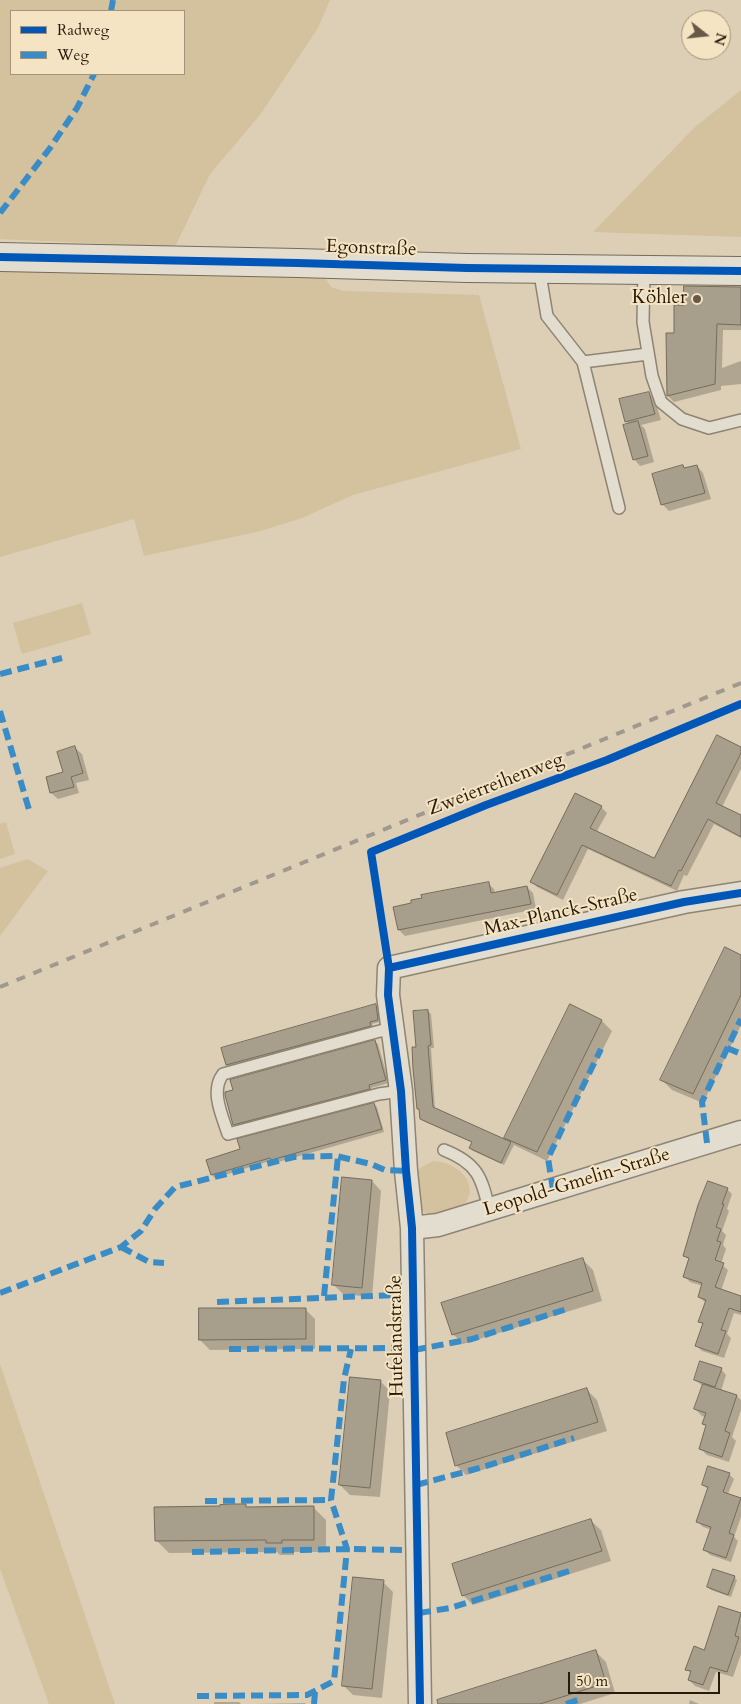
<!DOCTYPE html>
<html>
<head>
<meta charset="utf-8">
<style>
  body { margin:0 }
  #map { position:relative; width:741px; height:1704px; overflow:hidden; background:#ddcfb5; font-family:Cardo,serif }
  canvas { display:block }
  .legend { position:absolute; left:10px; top:10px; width:175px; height:65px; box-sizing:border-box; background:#f4e4c4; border:1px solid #a29379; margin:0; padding:6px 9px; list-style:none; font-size:15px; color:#281a08 }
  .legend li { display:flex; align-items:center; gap:10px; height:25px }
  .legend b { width:25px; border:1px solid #a29379 }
  .north { position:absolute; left:681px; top:10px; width:50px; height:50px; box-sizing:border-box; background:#f4e4c4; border:1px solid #a29379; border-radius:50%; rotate:106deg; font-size:14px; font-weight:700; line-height:20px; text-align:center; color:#281a08 }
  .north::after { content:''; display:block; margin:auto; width:18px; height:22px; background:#675945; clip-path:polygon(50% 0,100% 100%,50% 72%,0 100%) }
  .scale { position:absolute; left:568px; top:1672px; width:152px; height:22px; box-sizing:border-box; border:2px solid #281a08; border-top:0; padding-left:6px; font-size:15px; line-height:18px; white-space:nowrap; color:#281a08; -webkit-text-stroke:4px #f4e4c4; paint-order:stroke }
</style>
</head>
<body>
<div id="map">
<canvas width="741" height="1704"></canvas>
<ul class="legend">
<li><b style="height:6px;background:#0057b8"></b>Radweg</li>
<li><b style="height:6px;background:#3a8cc6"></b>Weg</li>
</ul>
<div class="north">N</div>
<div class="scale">50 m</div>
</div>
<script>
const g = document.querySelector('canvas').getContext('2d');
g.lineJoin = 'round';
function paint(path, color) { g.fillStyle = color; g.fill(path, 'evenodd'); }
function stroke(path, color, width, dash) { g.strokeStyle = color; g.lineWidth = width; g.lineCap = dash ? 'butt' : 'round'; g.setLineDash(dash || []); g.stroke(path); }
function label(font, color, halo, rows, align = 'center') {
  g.font = font + ' Cardo,serif'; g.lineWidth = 4; g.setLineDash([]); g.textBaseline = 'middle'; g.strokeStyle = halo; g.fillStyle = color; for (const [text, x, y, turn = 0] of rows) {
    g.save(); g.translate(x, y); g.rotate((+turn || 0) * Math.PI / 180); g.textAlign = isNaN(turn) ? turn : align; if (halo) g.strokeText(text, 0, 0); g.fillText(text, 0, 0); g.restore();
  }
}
paint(new Path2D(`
  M0,0H330L318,28L260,115L210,174L175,247L0,239ZM11,11H184V74H11Z
  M741,90V237L593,232L694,128Z
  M0,268L322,273L331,287L344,291L479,295L521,449L353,495L302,518L261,531L144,556L134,519L0,557Z
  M82,603L91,634L22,654L13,623Z
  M6,822L15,854L0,859V824Z
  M28,859L48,871L0,936V868Z
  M433,1161C470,1163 487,1203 446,1214C435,1216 429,1216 420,1209L415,1174L420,1168Z
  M0,1364L115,1704H49L0,1569Z`), '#d4c19d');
paint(new Path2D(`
  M741,287V330H723L722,368L741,361V384L721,386V390L674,402L668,396L675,334L684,306Z
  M649,393L655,400L661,420L641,425L645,429L654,462L640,466L634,459L630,425L626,421Z
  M697,466L703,473L711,499L669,511L662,504L685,469Z
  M75,748L82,754L89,780L76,783L79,793L58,799L51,793L65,773Z
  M741,748V769L722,807L741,817V838L714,824L687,876L684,875L677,891L588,849L563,900L537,887L532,882L601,807L607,813L596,833L655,860Z
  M488,883L494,889L495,894L527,887L533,893L536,909L405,936L399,930L395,908Z
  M741,956V1025L703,1103L672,1090L662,1080Z
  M376,1005L378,1008L380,1022L372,1024L374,1028L230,1068L227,1065L222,1049Z
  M571,1006L602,1021L612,1031L547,1161L514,1145L504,1165L473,1151L470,1148L473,1143L425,1122L421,1118V1111L419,1109L417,1048L428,1011L431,1014L434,1048H431L435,1109L512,1144L506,1137Z
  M375,1041L378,1044L389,1083L371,1088L372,1092L237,1127L234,1124Z
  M374,1104L377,1107L384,1132L275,1163L273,1160L215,1178L212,1175Z
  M372,1181L381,1191L372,1297L343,1294L333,1284Z
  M727,1189L732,1194L727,1209L729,1211L722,1231L726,1235L723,1245L726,1249L721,1264L728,1270L721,1291L741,1298V1315L734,1313L727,1334L731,1338L724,1358L702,1351L697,1346L703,1325L699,1321L706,1303L699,1297L703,1286L690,1282L684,1276L690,1261L684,1255Z
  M583,1260L593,1270L602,1301L463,1344L453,1334Z
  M305,1309L315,1319V1349L210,1350L200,1340Z
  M721,1369L726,1375L721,1391L737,1396L741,1400V1410L732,1437L736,1441L729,1462L707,1455L700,1448L707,1427L703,1423L706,1417L702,1416L695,1409L703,1386L695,1380Z
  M380,1381L390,1391L380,1497L350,1495L340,1485Z
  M587,1390L597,1400L607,1431L466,1475L456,1465Z
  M729,1474L734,1479L728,1494L741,1500V1517L734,1537L738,1541L731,1562L710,1555L705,1550L712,1530L703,1527L698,1522L709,1490L703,1485Z
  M246,1506L248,1508L313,1507L326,1520V1552H294V1555H280L277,1552L169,1553L156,1540Z
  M591,1521L601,1530L611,1561L473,1605L463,1595Z
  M734,1577L737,1580L731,1597L711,1590L708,1587Z
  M383,1582L393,1592L382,1698L353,1695L343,1685Z
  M720,1607L741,1615V1654L733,1677L716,1672L709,1691L695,1686L689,1680L691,1674L687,1669L705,1651Z
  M596,1652L606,1662L615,1693L580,1704H459Z
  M690,1700L699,1704H689Z
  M214,1702H239L241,1704H214Z
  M305,1703L306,1704H255Z`), '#0003');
const building = new Path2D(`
  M684,286L741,287V325L717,324L715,384L667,396L666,333H674V305H683Z
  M649,392L655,414L625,422L619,399Z
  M638,421L648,456L633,460L623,425Z
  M683,465L684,468L697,465L705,493L661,505L652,474Z
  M717,735L741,747V753L716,803L741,815V837L708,819L681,871L679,870L671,886L582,845L557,895L530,882L575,793L602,806L590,828L654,858Z
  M75,746L83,773L71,777L74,787L50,793L46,777L63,772L57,752Z
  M489,882L491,893L527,886L531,904L398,930L393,907L411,903V900L422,898L421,895Z
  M725,947L741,955V995L693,1094L660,1080Z
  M376,1004L378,1020L370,1022L371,1026L226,1065L221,1048Z
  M570,1004L602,1020L537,1152L504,1138Z
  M428,1010L431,1045L428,1046L433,1107L511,1142L501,1163L469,1148L472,1142L420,1119L419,1109H417L413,1069L412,1047H416L413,1011Z
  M375,1040L386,1080L369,1085L370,1089L233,1125L225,1095V1092L233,1090L230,1080Z
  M374,1103L382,1129L271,1160L270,1158L211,1175L206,1160L240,1149L237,1139Z
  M342,1177L372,1180L362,1288L332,1285Z
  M708,1181L728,1188L722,1204H724L716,1227L721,1229L717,1241L721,1242L715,1260L724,1263L715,1287L741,1296V1312L729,1308L721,1330L726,1331L718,1354L695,1346L703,1323L698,1322L706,1300L698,1297L702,1283L683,1277L689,1258L683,1256L698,1205Z
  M583,1258L593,1291L452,1335L441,1303Z
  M199,1308H306V1339L199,1340Z
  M700,1361L722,1368L715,1387L694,1380Z
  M350,1377L381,1380L370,1488L339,1485Z
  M703,1384L737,1395L725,1431L730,1433L722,1457L699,1449L706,1425L702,1424L706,1413L694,1409Z
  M587,1388L598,1422L455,1466L446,1433Z
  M708,1466L730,1473L723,1492L741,1498L729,1533L734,1535L726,1558L703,1550L711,1527L696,1522L708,1487L702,1485Z
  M233,1504H246V1507L314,1506V1540H282V1543H266V1540L155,1541L154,1507L220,1506V1505Z
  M591,1519L602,1551L462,1596L452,1564Z
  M713,1569L735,1576L728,1595L707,1587Z
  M353,1577L384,1580L372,1689L342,1686Z
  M719,1606L741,1613L735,1636L739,1637L727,1672L710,1667L703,1685L688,1680L691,1671L685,1670L694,1646L704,1650Z
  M596,1650L606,1683L540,1704H438L437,1700Z`);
paint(building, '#a89e8c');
stroke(building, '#746b5b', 1);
const lane = new Path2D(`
  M539,268L547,316L583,362
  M644,269L643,322L652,376L661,402L682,419L709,428L741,420
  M619,508L583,362L648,354
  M394,1030L380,1031L223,1074C210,1091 222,1115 228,1134L379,1094L401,1091
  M444,1150C477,1163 482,1177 489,1210`);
const street = new Path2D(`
  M412,1228L438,1225L741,1132
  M420,1704L412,1228L406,1171L401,1091L388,995L389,968L684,902L741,893`);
const secondary = new Path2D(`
  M0,257L298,263L467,268L741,271`);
stroke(lane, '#8d8473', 14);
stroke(street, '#8d8473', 25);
stroke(secondary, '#746b5b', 30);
stroke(lane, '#e3ddcf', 11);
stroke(street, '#e3ddcf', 22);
stroke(secondary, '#e3ddcf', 28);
stroke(new Path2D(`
  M0,987L741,683`), '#a0998d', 4, [9, 9]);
stroke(new Path2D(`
  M111,11L113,0
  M0,213L50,148L77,108L94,74
  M0,674L62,658
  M0,711L30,813
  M727,1048L739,1053L741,1052
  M707,1143L702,1102L741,1019
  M553,1190L548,1158L601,1049
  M121,1247L149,1262L164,1263
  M0,1293L121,1247L141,1231L155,1209L175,1187L294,1157L336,1156L371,1164L385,1170L406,1171
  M324,1296L338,1156
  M217,1302L396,1295
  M229,1349L398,1348
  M414,1350L472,1339L570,1308
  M416,1485L483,1467L574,1438
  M205,1501L331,1500
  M192,1552L347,1549L405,1550
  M419,1613L450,1608L569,1571
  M197,1696L307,1695L334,1681L347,1549L331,1500L344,1379L351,1349
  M314,1704L315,1692
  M566,1704L578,1700`), '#3a8cc6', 6, [12, 6]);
stroke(new Path2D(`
  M0,257L298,263L467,268L741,271
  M389,968L684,902L741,893
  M420,1704L412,1228L406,1171L401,1091L388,995L389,968L371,852L486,805L607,760L741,704`), '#0057b8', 8);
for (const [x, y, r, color] of [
  [697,299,5,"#675945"]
]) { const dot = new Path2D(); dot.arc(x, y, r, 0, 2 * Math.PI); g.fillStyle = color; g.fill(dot); stroke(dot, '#f4e4c4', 2); }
label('19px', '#281a08', '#f4e4c4', [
  ["Egonstraße",371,249,2],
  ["Zweierreihenweg",496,785,-21],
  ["Max-Planck-Straße",561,913,-13],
  ["Leopold-Gmelin-Straße",577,1183,-17],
  ["Hufelandstraße",397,1336,-91]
]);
label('19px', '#281a08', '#f4e4c4', [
  ["Köhler",687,299]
], 'right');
</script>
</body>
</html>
